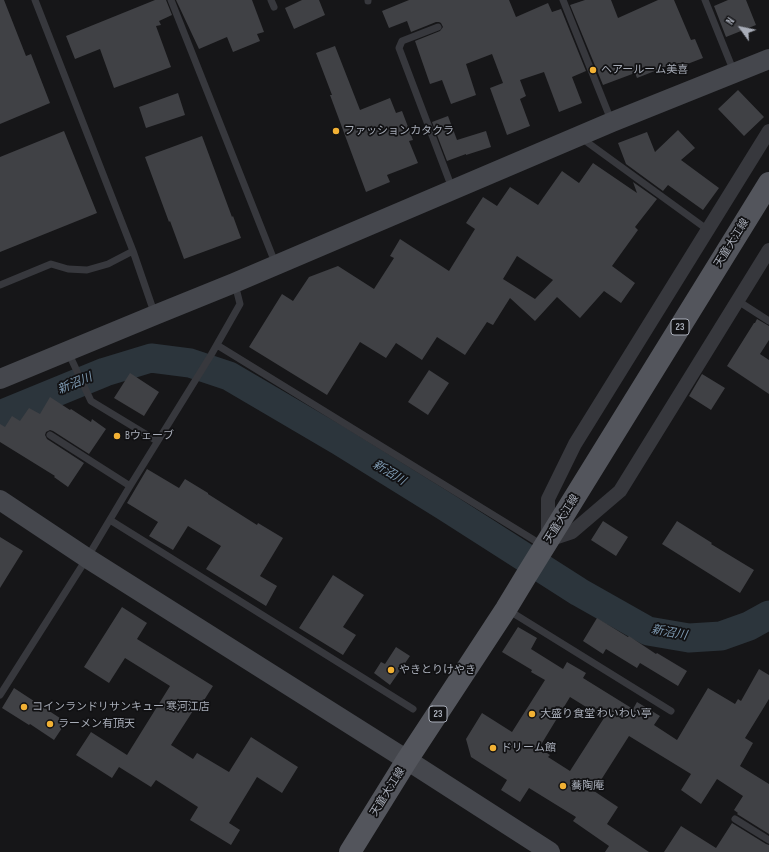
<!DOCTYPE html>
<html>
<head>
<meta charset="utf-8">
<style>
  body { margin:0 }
  #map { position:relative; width:769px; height:852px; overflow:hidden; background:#161618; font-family:"Sofia Sans Condensed",sans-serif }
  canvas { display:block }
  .north { position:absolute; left:721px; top:8px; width:40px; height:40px; -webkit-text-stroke:3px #111113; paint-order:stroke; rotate:303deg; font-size:11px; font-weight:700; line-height:16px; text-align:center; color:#a8adb8 }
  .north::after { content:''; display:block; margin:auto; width:14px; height:18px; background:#a8adb8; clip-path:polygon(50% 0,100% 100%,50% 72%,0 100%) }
</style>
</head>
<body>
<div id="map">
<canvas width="769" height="852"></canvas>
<div class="north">N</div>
</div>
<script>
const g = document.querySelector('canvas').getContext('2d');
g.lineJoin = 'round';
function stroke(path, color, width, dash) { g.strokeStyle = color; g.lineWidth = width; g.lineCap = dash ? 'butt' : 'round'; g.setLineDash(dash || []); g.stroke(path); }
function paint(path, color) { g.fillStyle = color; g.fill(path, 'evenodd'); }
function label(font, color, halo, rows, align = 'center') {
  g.font = font + ' "Sofia Sans Condensed","Noto Sans JP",sans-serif'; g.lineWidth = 3.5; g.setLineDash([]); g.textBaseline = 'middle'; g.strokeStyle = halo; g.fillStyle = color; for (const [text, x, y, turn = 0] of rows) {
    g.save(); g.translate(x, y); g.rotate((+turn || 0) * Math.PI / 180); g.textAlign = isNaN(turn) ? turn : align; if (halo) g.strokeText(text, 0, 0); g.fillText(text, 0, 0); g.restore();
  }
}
stroke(new Path2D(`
  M0,415L105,372L151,358L190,363L229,376L338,440L446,507L579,592L648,631L689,638L721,636L749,626L769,615`), '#2c353c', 29);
paint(new Path2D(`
  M0,0H4L26,56L31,54L50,103L0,124Z
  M155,0H166L172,15L159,21L161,25L156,26L171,67L114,88L100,49L75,59L66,36Z
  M176,0H252L264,32L257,34L260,41L233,52L227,37L199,49Z
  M302,0H319L325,15L294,29L285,8Z
  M409,0H509L516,17L548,3L552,12L561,9L586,71L572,77L582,103L559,112L544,72L520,80L526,96L520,99L530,126L507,135L490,88L503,83L492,54L466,64L476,95L451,104L442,80L430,84L415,41L440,31L443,27L441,23L439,22H436L411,32L407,21L389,28L382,11Z
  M585,0H611L618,18L658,0H674L691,40L695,39L703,58L677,68L675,63L637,78L635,73L603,85L570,5Z
  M728,0H746L756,25L726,37L714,6Z
  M335,46L360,110L390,98L396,113L402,111L413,140L409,141L418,163L387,175L390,182L366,192L330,95H332L316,53Z
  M738,90L764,117L744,136L718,109Z
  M178,93L185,115L146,128L139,107Z
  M448,116L457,140L486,131L491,147L466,155V154L447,161L432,122Z
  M678,130L695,148L681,160L719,188L703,210L668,185L663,191L626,164L618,143L647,132L655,152Z
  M64,131L97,213L0,252V157Z
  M202,136L232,217L233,216L241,238L184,259L170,221L169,222L145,157Z
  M593,163L637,193L633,182L657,199L635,227L638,230L612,266L635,283L621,303L604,291L580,318L557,297L535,321L510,298L493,325L487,322L465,355L437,337L422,360L396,343L386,358L360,342L327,395L249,347L282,294L293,301L309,277L338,266L374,289L394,258L390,256L400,239L449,271L475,229L466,223L483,197L497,206L510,187L538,205L562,171L579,183ZM517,256L553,280L535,299L503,279Z
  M757,319L769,326V340L760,354L769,360V394L727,366L754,323H755Z
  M429,370L449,383L428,415L408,402Z
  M130,373L159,392L144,416L114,398Z
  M702,374L725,388L711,410L689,396Z
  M50,397L70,410L71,409L91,422L92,419L106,429L89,454L53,431L50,430L46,432L45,435L47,439L84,463L68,487L54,477L55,476L0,442V424L5,427L12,416L20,421L29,408L40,414Z
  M147,469L179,488L185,479L208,493V494L257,525L258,523L283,538L260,576L277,586L266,606L206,569L221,546L188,526L173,550L149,536L158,522L127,503Z
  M603,521L628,537L616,556L591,540Z
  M677,521L712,543L711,544L754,570L740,593L662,544Z
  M0,537L23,551L0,588Z
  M333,575L364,595L343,627L356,635L343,655L299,628Z
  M122,607L147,623L137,639L213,686L201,705L198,703L171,745L193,759L197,753L229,772L251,737L298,767L282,793L257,777L229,823L240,830L231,845L190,820L198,807L156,780L151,787L119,767L112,778L76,755L91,732L127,755L170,686L125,658L109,683L84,667Z
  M597,618L628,637L629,636L656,654L657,653L687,671L678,686L640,663L637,668L606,649L603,654L583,641Z
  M518,627L537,638L531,649L563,669L567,662L586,673L583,678L633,709L637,702L660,716L654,725L677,740L708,688L735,704L738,699L741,701L759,669L769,675V699L745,738L753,743L740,766L769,784V834L737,814L738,813L734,810L743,796L717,779L701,804L681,790L691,774L629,736L594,791L618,807L607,824L649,852H605L609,846L573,821L576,817L529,788L520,802L501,790L507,780L471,757L466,739L482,713L512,732L545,680L531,672L532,670L502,652ZM570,697L604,718L570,771L548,757L550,755L539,748Z
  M396,647L410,656L390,685L374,673L381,662L385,664Z
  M14,688L66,722L54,740L30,724L29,725L2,708Z
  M732,823L766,844L769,845V852H664L681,826L716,848Z`), '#404145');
stroke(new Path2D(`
  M171,0L276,265
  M271,0L274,7
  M368,0V1
  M563,0L611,120
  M705,0L734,72
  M438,27L402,41L399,48L452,188
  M580,137L708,230
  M133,251L155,315
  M0,285L51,264L68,269L87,270L108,264L133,251L35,0
  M738,301L769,321
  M217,345L542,545
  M68,352L91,401L157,441
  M50,435L130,486
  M110,520L413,709
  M508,610L671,711
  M0,695L87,558L130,486L211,355L240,304L235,284
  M735,819L769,840`), '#37383d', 7);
stroke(new Path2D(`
  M769,131L575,444L548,499V540L572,532L620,491L769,250`), '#37383d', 14);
stroke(new Path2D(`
  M0,379L155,315L234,283L612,122L769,59
  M0,500L87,558L407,760L550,852`), '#45474d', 20);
stroke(new Path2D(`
  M350,852L407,760L506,609L526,576L769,183`), '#53555c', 22);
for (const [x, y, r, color] of [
  [593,70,4,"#f2b134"],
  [336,131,4,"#f2b134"],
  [117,436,4,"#f2b134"],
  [391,670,4,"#f2b134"],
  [24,707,4,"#f2b134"],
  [532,714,4,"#f2b134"],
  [50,724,4,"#f2b134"],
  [493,748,4,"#f2b134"],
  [563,786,4,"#f2b134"]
]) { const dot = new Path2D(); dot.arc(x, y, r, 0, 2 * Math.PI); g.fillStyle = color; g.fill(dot); stroke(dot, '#111113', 1.5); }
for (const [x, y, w] of [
  [680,327,18],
  [438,714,18]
]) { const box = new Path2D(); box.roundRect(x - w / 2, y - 8, w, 16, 3); g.fillStyle = '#111113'; g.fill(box); stroke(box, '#a8adb8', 1); }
label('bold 10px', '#a8adb8', null, [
  ["23",680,327],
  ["23",438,714]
]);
label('11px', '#a8adb8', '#111113', [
  ["ヘアールーム美喜",601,70],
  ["ファッションカタクラ",344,131],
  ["Bウェーブ",125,436],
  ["やきとりけやき",399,670],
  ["コインランドリサンキュー 寒河江店",32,707],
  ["大盛り食堂 わいわい亭",540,714],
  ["ラーメン有頂天",58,724],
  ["ドリーム館",501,748],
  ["蕎陶庵",571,786]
], 'left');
label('11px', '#a8adb8', '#111113', [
  ["天童大江線",732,243,-58],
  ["天童大江線",562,519,-58],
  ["天童大江線",388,792,-58]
]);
label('italic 12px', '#7f9bb3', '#111113', [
  ["新沼川",75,384,-23],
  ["新沼川",389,473,31],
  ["新沼川",669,633,10]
]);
</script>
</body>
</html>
